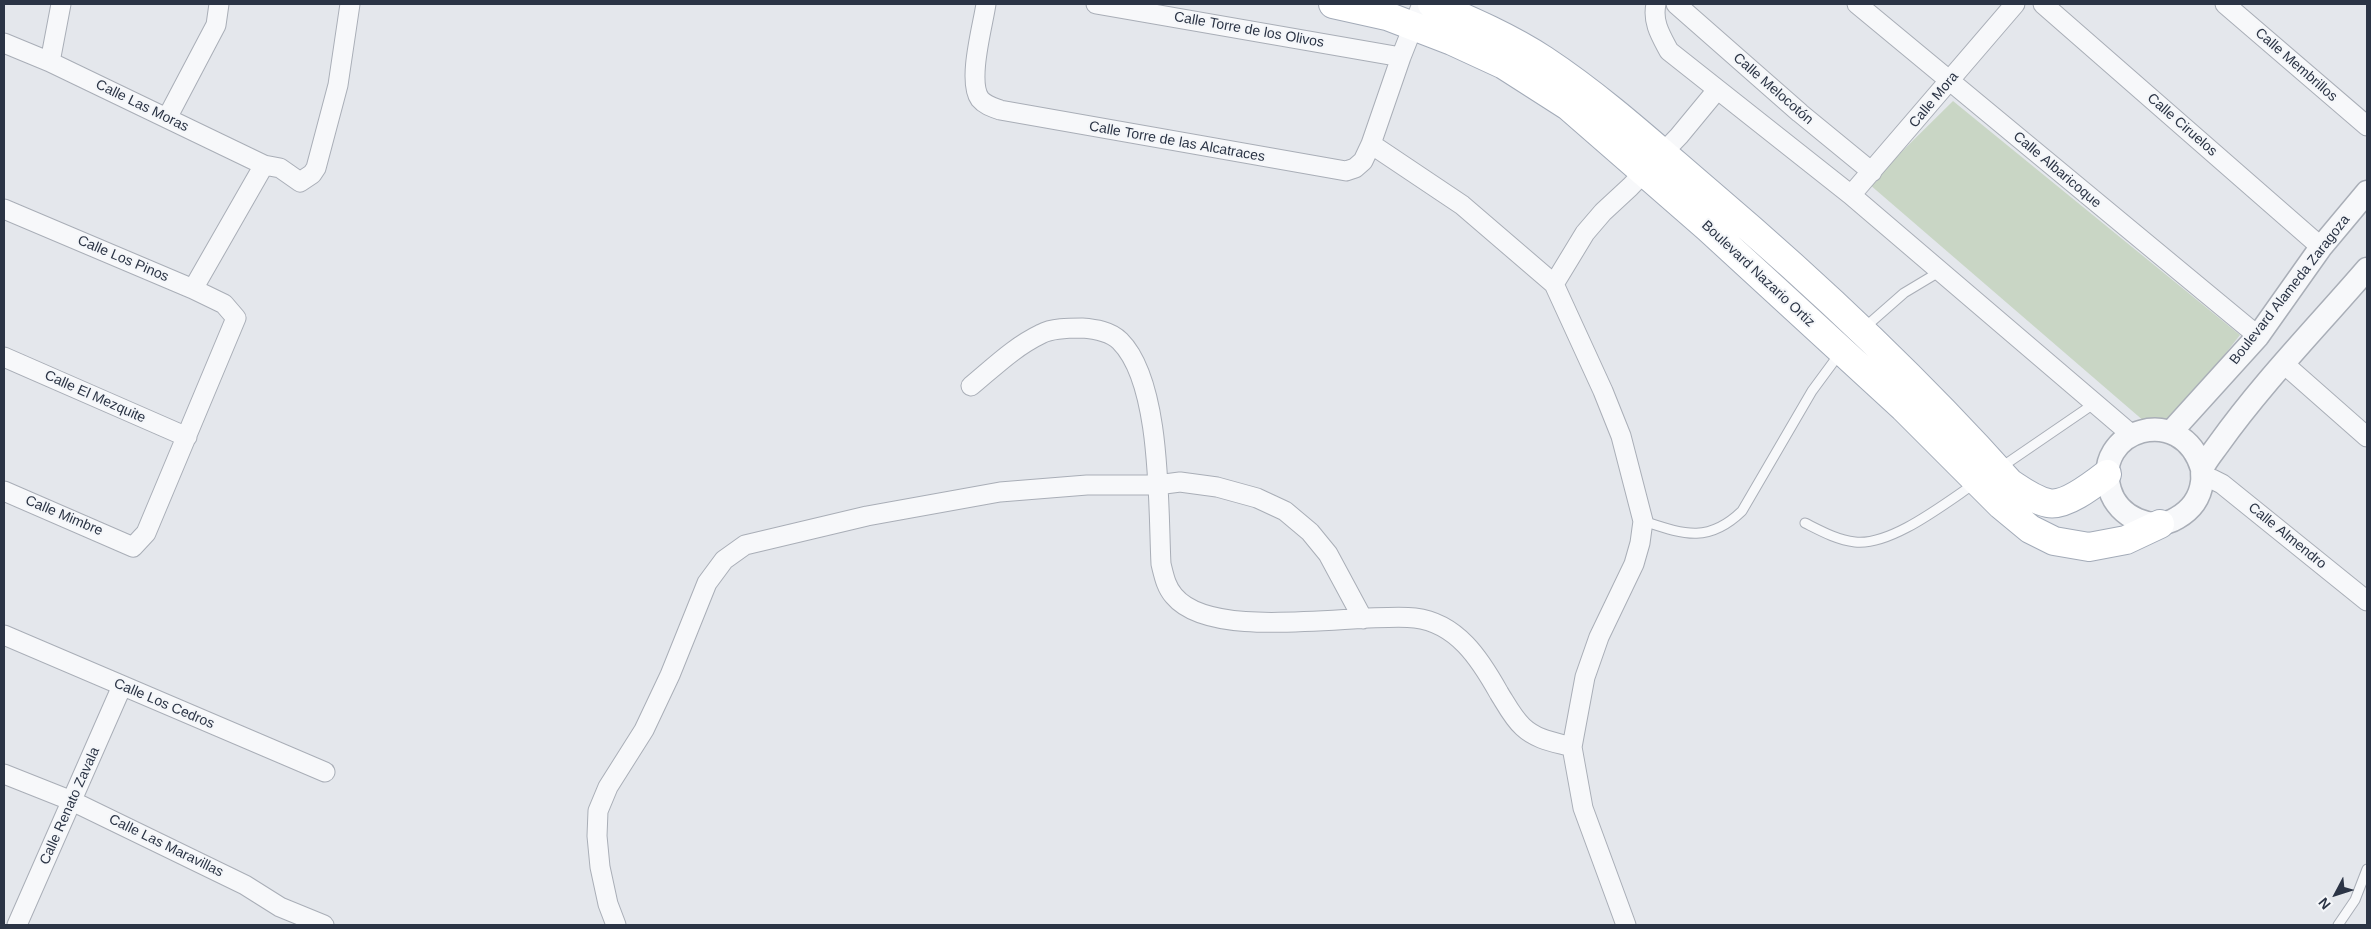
<!DOCTYPE html>
<html>
<head>
<meta charset="utf-8">
<style>
  body { margin:0 }
  #map { position:relative; width:2371px; height:929px; overflow:hidden; background:#e4e7ec; font-family:Helvetica,sans-serif }
  canvas { display:block }
  .frame { position:absolute; inset:0; border:5px solid #2b3445; pointer-events:none }
  .north { position:absolute; left:2311px; top:869px; width:50px; height:50px; -webkit-text-stroke:4px #f4f6f9; paint-order:stroke; rotate:230deg; font-size:14px; font-weight:700; line-height:20px; text-align:center; color:#2b3445 }
  .north::after { content:''; display:block; margin:auto; width:18px; height:22px; background:#2b3445; clip-path:polygon(50% 0,100% 100%,50% 72%,0 100%) }
</style>
</head>
<body>
<div id="map">
<canvas width="2371" height="929"></canvas>
<div class="frame"></div>
<div class="north">N</div>
</div>
<script>
const g = document.querySelector('canvas').getContext('2d');
g.lineJoin = 'round';
function paint(path, color) { g.fillStyle = color; g.fill(path, 'evenodd'); }
function stroke(path, color, width, dash) { g.strokeStyle = color; g.lineWidth = width; g.lineCap = dash ? 'butt' : 'round'; g.setLineDash(dash || []); g.stroke(path); }
function label(font, color, halo, rows, align = 'center') {
  g.font = font + ' Helvetica,sans-serif'; g.lineWidth = 4; g.setLineDash([]); g.textBaseline = 'middle'; g.strokeStyle = halo; g.fillStyle = color; for (const [text, x, y, turn = 0] of rows) {
    g.save(); g.translate(x, y); g.rotate((+turn || 0) * Math.PI / 180); g.textAlign = isNaN(turn) ? turn : align; if (halo) g.strokeText(text, 0, 0); g.fillText(text, 0, 0); g.restore();
  }
}
paint(new Path2D(`
  M1953,101L2240,335L2175,418L2145,422L1869,184Z`), '#c9d6c5');
const service = new Path2D(`
  M1863,329L1904,293L1939,272
  M2000,468L2095,403
  M1643,521C1683,534 1708,544 1742,511L1812,391L1840,353
  M1805,523C1821,531 1837,540 1855,542C1891,546 1944,504 1974,484
  M2338,925L2355,900L2367,869`);
const minor = new Path2D(`
  M986,4C983,25 967,81 980,99C985,105 992,107 1000,110L1346,171L1355,168L1363,161L1371,144L1401,57L1422,4
  M1096,4L1401,57
  M1656,4C1652,22 1661,36 1669,51L1851,195L2132,435
  M1676,4L1800,113L1872,172
  M1857,4L2258,336
  M2043,4L2321,247
  M2225,4L2367,126
  M4,43L50,62L264,165L280,168L300,182L312,174L316,168L338,85L350,4
  M50,62L61,4
  M167,118L216,25L219,4
  M1371,144L1462,205L1554,284L1603,391L1621,436L1643,521L1640,543L1634,564L1599,637L1585,677L1572,747L1583,808L1626,925
  M1851,195L2015,4
  M4,209L193,289L224,304L236,318L146,533L133,547L4,491
  M1554,284L1585,233L1603,212L1630,187L1679,136L1717,90
  M193,289L264,165
  M4,357L187,437
  M2283,363L2367,437
  M971,386C994,367 1014,347 1041,334C1052,328 1069,328 1082,328C1095,329 1110,331 1120,341C1162,383 1158,507 1161,564C1164,576 1166,587 1174,596C1213,643 1359,612 1415,618C1457,623 1480,659 1499,693C1506,704 1513,718 1523,727C1537,740 1554,742 1572,747
  M2202,481L2212,479L2222,484L2367,601
  M4,635L325,772
  M4,774L72,801L245,885L280,907L324,925
  M17,925L122,686
  M616,925L608,904L600,867L597,836L598,811L608,787L644,730L670,675L707,583L724,560L745,545L867,516L1000,492L1087,485H1157L1180,482L1217,487L1257,498L1285,511L1310,532L1328,554L1363,619`);
const tertiary = new Path2D(`
  M2171,432L2258,336L2321,247L2367,192
  M2202,469C2182,401 2091,430 2110,490C2118,517 2153,533 2177,518C2191,510 2200,498 2202,482C2203,477 2201,471 2203,467C2207,459 2213,452 2218,445C2263,382 2317,327 2367,269`);
const primary = new Path2D(`
  M1333,4L1387,16L1452,41L1504,65L1568,106L1708,228L1904,408L2001,505L2030,529L2054,541L2089,547L2126,540L2160,524
  M1432,4C1469,20 1509,37 1544,60C1603,99 1655,147 1709,193C1816,284 1917,379 2010,483C2022,491 2034,500 2048,503C2065,507 2094,484 2107,474`);
stroke(service, '#a9aeb7', 11);
stroke(minor, '#a9aeb7', 21);
stroke(tertiary, '#a9aeb7', 25);
stroke(primary, '#a3abb8', 30);
stroke(service, '#f7f8fa', 9);
stroke(minor, '#f7f8fa', 19);
stroke(tertiary, '#f7f8fa', 22);
stroke(primary, '#fff', 28);
label('14px', '#2b3445', '#f4f6f9', [
  ["Calle Torre de los Olivos",1249,30,10],
  ["Calle Membrillos",2296,65,41],
  ["Calle Melocotón",1773,89,41],
  ["Calle Mora",1934,100,-50],
  ["Calle Las Moras",142,106,26],
  ["Calle Ciruelos",2182,125,41],
  ["Calle Torre de las Alcatraces",1177,142,10],
  ["Calle Albaricoque",2057,170,40],
  ["Calle Los Pinos",123,259,23],
  ["Boulevard Nazario Ortiz",1758,274,43],
  ["Boulevard Alameda Zaragoza",2290,290,-52],
  ["Calle El Mezquite",95,397,24],
  ["Calle Mimbre",64,516,23],
  ["Calle Almendro",2287,536,39],
  ["Calle Los Cedros",164,704,23],
  ["Calle Renato Zavala",70,806,-66],
  ["Calle Las Maravillas",166,846,26]
]);
</script>
</body>
</html>
